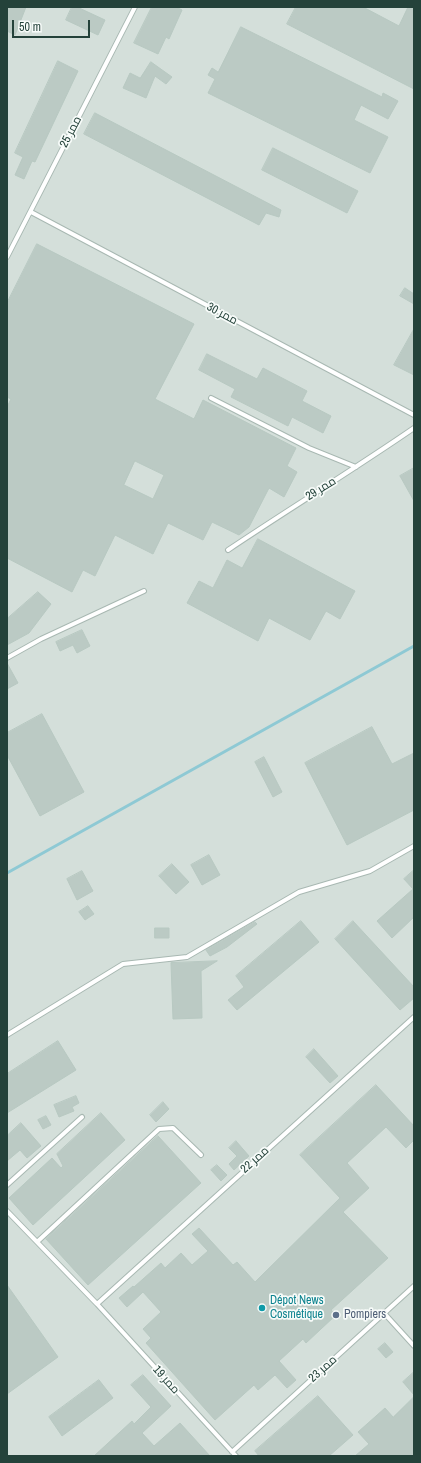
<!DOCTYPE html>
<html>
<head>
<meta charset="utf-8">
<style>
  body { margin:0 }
  #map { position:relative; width:421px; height:1463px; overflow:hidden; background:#e6efeb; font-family:"Archivo Narrow",sans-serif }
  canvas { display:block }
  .frame { position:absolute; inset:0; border:8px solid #24423a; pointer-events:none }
  .scale { position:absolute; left:12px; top:20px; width:78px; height:18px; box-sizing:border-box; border:2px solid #24423a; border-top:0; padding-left:5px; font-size:12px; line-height:14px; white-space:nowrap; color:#24423a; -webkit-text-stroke:3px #f7fbf9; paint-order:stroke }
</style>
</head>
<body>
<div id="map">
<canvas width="421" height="1463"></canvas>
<div class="frame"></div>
<div class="scale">50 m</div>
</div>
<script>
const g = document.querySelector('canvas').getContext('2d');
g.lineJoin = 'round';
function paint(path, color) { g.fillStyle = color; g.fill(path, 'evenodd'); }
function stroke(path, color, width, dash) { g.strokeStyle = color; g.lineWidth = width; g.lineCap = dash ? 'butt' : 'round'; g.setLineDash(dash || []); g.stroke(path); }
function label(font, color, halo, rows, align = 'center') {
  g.font = font + ' "Archivo Narrow",Cairo,sans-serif'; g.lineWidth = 3.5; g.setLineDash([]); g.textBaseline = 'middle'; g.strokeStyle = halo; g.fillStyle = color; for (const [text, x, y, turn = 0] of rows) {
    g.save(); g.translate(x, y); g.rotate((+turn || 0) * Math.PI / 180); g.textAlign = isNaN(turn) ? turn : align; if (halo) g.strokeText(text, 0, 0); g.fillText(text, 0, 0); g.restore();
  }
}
paint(new Path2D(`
  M7,7H414V1456H7Z`), '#d4dfda');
stroke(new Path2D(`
  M7,873L414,646`), '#8ec9d4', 3);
const building = new Path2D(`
  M7,7H26L15,35L7,31Z
  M72,7H77L105,20L98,35L66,20Z
  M152,7H176L182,10L169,39L166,37L158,54L134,43Z
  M296,7H363L399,26L408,7H414V89L287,24Z
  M241,27L382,97L383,93L398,101L388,119L361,105L354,120L388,137L370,173L208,93L215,79L208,75L212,68L218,72Z
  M58,61L78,71L35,162L32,161L24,179L15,175L23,157L15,153Z
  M151,62L172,77L166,84L155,76L146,98L123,88L130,73L140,78Z
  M95,113L281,210L279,217L266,213L259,225L84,134Z
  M273,148L358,191L347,213L262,170Z
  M37,244L194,324L155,399L194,419L203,400L296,448L287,466L297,472L284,497L269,488L249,527L239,535L212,522L203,540L168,523L153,554L115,535L95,576L83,570L72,592L7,558V407L11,399L7,397V303ZM135,461L164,475L153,499L124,485Z
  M405,288L414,294V304L400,296Z
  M414,329V375L394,365Z
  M207,354L257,379L263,368L307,391L302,401L331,416L323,433L292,417L288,426L231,397L235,389L199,370Z
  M414,468V501L400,476Z
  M258,539L355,591L340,619L326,611L310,640L269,618L258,641L187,603L199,581L213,588L227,560L242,568Z
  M38,592L51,604L29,633L7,645V619Z
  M82,630L90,646L77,653L73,645L60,651L56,642Z
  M7,663L18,683L7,689Z
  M42,714L84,792L40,816L7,755V733Z
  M372,727L392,764L414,753V810L347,845L305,763Z
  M264,757L282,792L273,797L255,762Z
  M209,855L220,875L202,885L191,865Z
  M172,864L189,882L176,894L159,876Z
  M414,870V917L392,938L377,921L413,889L404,879Z
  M82,871L93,891L77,900L67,879Z
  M88,906L94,914L85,920L79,912Z
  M301,921L319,942L237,1010L228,1000L244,987L236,976Z
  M353,921L414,987V998L400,1010L335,939Z
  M255,922L257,924L227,947L210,956L206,950Z
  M155,928H169V938H155Z
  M217,961L201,971L202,1018L173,1019L171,963Z
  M58,1041L76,1070L7,1113V1074Z
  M314,1049L338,1076L330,1083L306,1057Z
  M376,1085L414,1126V1140L406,1148L386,1127L347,1163L369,1188L343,1212L388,1258L331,1310L336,1315L306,1343L303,1339L279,1361L296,1380L287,1388L275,1375L258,1390L254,1385L215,1420L146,1343L151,1338L143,1329L161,1312L143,1292L127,1307L119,1298L133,1286L134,1287L161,1263L165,1268L181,1253L192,1265L208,1251L192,1234L199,1228L233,1265L237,1262L255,1282L340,1198L300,1155Z
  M76,1096L79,1103L72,1107L74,1111L59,1117L54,1105Z
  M163,1102L169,1109L156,1122L150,1115Z
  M101,1113L125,1140L33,1225L9,1198L52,1158L61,1168L63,1166L57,1154Z
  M46,1116L51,1125L43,1129L38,1120Z
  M21,1123L41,1146L27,1158L20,1150L7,1161V1136Z
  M158,1136L201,1183L88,1285L46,1239Z
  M236,1141L249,1156L234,1170L229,1164L237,1156L229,1148Z
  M217,1165L227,1175L221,1181L211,1170Z
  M7,1285L58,1357L7,1394Z
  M385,1343L393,1352L386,1358L378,1349Z
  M414,1372V1395L403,1382Z
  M143,1375L171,1406L142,1433L154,1446L180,1423L210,1456H94L132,1421L134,1424L151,1407L131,1385Z
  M99,1380L113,1398L62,1436L49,1417Z
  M318,1396L353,1435L329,1456H259L255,1451Z
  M414,1397V1456H355L369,1444L358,1432L385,1408L393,1417Z`);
paint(building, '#bbcac4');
stroke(building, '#b8c9c2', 1);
const lane = new Path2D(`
  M31,212L414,415
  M7,257L135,7
  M211,398L309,448L356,467
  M228,550C289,509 353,470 414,428
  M7,658L41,639L144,591
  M7,1035L123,964L187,957L299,892L370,871L414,846
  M7,1185L82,1117
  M7,1211L97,1304L236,1456
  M37,1242L159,1129L173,1128L201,1155
  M97,1304L414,1017
  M384,1313L414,1346
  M232,1452L414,1286`);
stroke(lane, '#a8b8b2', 6);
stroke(lane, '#fff', 4);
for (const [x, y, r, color] of [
  [262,1308,4,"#0f9aa8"],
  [336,1315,4,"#5c6f8a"]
]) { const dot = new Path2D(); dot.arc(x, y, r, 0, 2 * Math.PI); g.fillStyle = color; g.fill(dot); stroke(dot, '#f7fbf9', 1.5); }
label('12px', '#24423a', '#f7fbf9', [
  ["ممر 25",71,132,-63],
  ["ممر 30",222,314,28],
  ["ممر 29",321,489,-32],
  ["ممر 22",255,1160,-42],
  ["ممر 23",323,1369,-42],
  ["ممر 19",166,1380,48]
]);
label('12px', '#0d838f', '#f7fbf9', [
  ["Dépot News",270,1301],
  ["Cosmétique",270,1315]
], 'left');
label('12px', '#4e5e75', '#f7fbf9', [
  ["Pompiers",344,1315]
], 'left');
</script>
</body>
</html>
